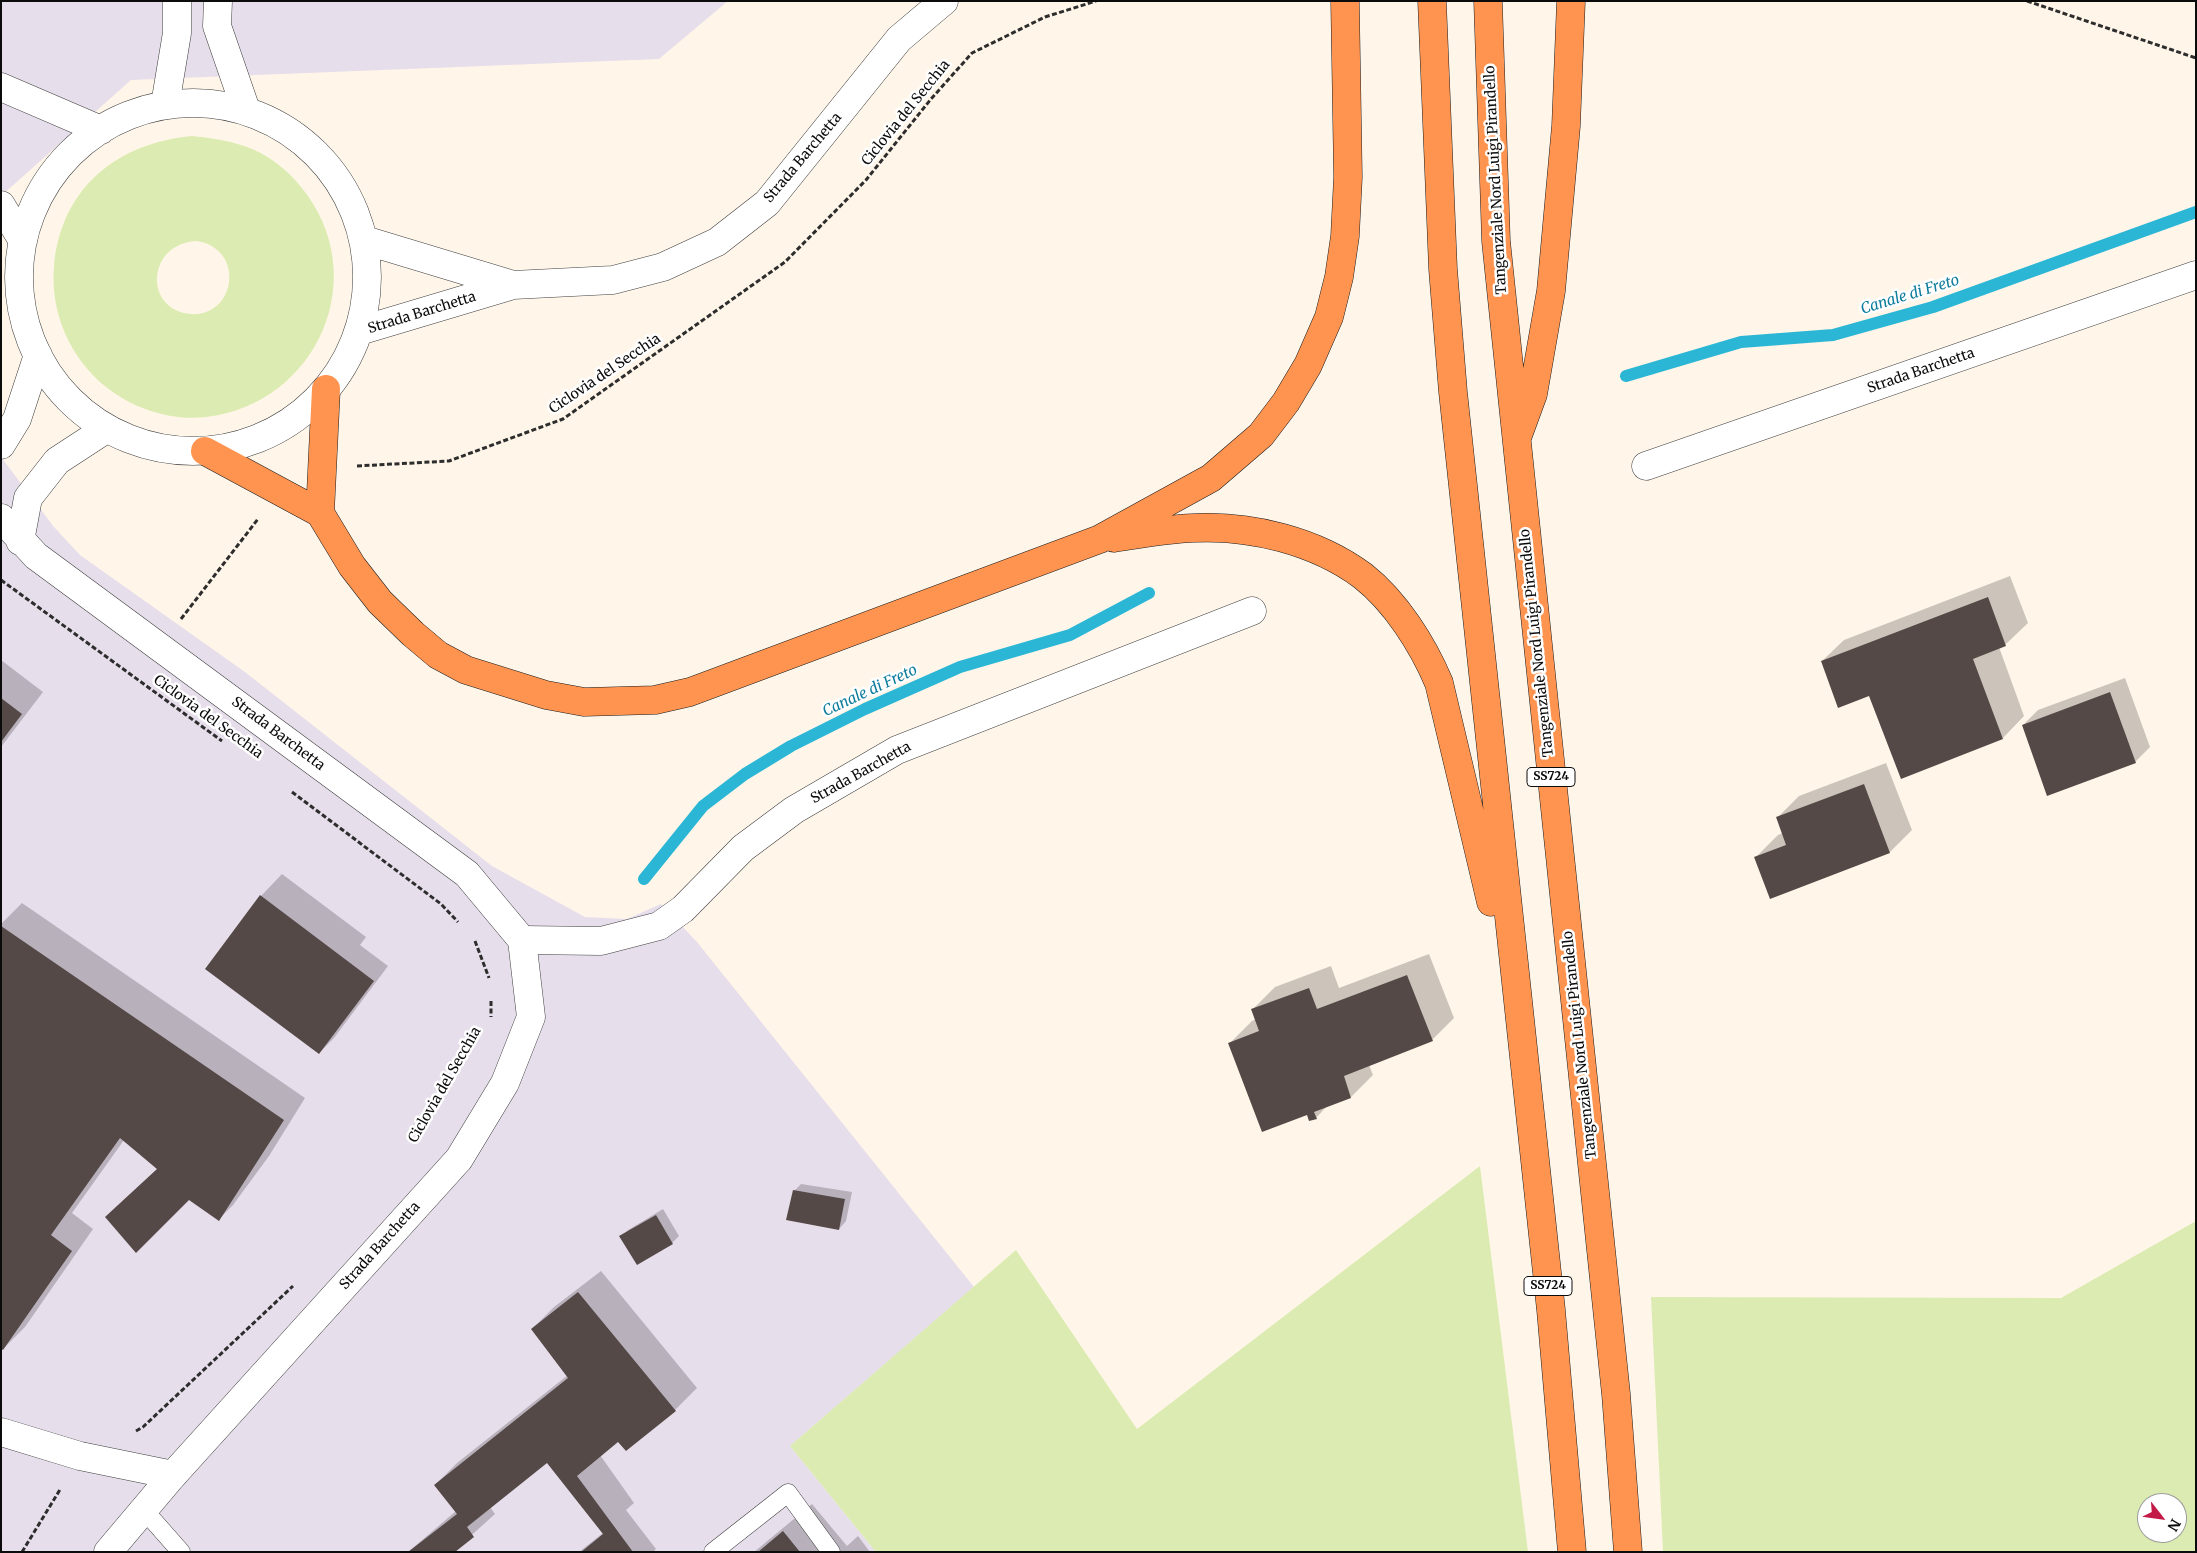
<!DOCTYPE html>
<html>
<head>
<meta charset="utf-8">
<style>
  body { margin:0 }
  #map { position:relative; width:2197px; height:1553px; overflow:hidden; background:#fff6e9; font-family:Merriweather,serif }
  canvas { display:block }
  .frame { position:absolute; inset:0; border:2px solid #0b0b0b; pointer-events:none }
  .north { position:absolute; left:2137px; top:1493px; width:50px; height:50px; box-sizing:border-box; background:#fff; border:1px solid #9d9d9d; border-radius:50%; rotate:120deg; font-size:14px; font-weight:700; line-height:20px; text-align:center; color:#0b0b0b }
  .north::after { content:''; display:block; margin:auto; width:18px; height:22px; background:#c31b47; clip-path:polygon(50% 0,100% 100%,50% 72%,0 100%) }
</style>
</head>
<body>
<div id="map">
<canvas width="2197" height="1553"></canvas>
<div class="frame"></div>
<div class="north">N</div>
</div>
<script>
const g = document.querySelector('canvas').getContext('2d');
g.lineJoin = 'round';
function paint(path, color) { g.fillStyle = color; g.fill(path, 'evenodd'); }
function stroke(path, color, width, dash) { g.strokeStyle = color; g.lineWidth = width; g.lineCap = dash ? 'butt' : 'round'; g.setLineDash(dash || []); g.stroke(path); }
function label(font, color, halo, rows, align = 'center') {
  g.font = font + ' Merriweather,serif'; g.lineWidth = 5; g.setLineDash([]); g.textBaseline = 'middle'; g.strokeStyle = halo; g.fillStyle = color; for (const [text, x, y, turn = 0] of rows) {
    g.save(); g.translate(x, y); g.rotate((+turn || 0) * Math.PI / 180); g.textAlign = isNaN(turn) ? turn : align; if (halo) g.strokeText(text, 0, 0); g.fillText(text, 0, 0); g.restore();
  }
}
paint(new Path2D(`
  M1,1H728L659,59L131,80L1,196Z
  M1,457L54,527L80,555L245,672L492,866L585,917L627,919L661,904L697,942L974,1287L790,1446L876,1552H1Z`), '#e7deeb');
paint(new Path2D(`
  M192,136C210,138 227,140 244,146C266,153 287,169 301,187C374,275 318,404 206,417C171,421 134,409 106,387C70,358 50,313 54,266C61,188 117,143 192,136ZM197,241C246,249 236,318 190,314C143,309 147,243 197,241Z
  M1480,1166L1528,1552H876L790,1446L1016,1250L1137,1429Z
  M2196,1221V1552H1663L1651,1297L2061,1298ZM2147,1503H2177V1533H2147Z`), '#dcebb1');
paint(new Path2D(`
  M2010,576L2028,623L2006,644L1999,647L2024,716L2003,738L1870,694L1822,661L1844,640Z
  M1,660L43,692L1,747Z
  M2125,678L2150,747L2135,762L2023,725L2038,710Z
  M1886,763L1912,830L1890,852L1756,857L1778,835L1783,833L1777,818L1799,796Z
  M282,874L366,937L360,945L388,966L334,1038L319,1053L261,896Z
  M22,903L305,1098L269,1156L233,1205L219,1219L190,1198L124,1140L72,1213L93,1229L25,1327L3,1349L1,1347V924Z
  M1429,954L1454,1018L1432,1040L1369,1065L1373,1075L1351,1097L1328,1105L1316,1118L1307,1113L1230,1043L1252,1021L1256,1019L1253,1009L1275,987L1331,966L1339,988Z
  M801,1184L852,1192L846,1221L839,1229L794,1191Z
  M663,1209L679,1236L672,1243L637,1263L621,1237L628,1230Z
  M601,1271L697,1388L675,1410L619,1440L600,1455L634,1503L626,1510L656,1549L653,1552H579L603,1533L547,1462L490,1507L495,1514L453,1552H408L456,1511L435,1485L457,1463L568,1375L532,1329L554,1307Z
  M812,1504L847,1546L858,1536L870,1552H754Z`), '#0003');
stroke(new Path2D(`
  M1626,376L1741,342L1833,335L1933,307L2196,212
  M644,879L703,806L745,774L791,746L865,709L960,667L1070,635L1149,593`), '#2cb6d6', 12);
paint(new Path2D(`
  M1988,597L2006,646L1973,659L2003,739L1901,779L1869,696L1838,708L1821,661Z
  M2110,692L2136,763L2047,796L2022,725Z
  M1,698L22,714L1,742Z
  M1864,784L1890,853L1770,899L1754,857L1786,845L1776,817Z
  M260,895L374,981L319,1054L205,969Z
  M1,926L284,1120L219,1221L189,1200L136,1253L105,1217L157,1169L120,1138L51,1235L72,1251L3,1350L1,1349Z
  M1407,975L1433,1041L1344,1076L1351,1098L1314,1112L1317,1119L1309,1121L1307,1115L1262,1132L1228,1043L1259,1031L1251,1009L1309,988L1317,1009Z
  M793,1190L845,1199L839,1230L786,1220Z
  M656,1215L673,1244L637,1265L619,1236Z
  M578,1292L676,1411L626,1451L618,1442L577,1476L633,1552H581L603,1534L547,1463L467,1527L474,1537L455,1552H408L457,1514L434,1485L568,1378L531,1329Z
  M783,1531L800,1552H758Z`), '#544947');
const service = new Path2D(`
  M144,1510L181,1552
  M713,1552L788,1493L831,1552`);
const minor = new Path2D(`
  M218,1L217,26L246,110
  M165,105L177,33V1
  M1646,466L2196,275
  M522,940L601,941L659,926L683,909L743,848L794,810L897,750L1252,611
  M1,1432L80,1456L173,1475`);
const tertiary = new Path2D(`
  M1,87L101,130
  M19 277a174 174 0 1 1 348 0a174 174 0 1 1-348 0Z
  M1,205L23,241
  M364,240L513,285
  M359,331L513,285L613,280L663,267L717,242L767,203L899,39L944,1
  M1,445L17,419L38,355
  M1,518L36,556L467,874L522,940L531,1017L505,1083L459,1159L173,1475L108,1552
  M20,541L28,498L57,461L106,429`);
const trunk = new Path2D(`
  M1432,1L1443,269L1453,392L1551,1310L1572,1552
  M1488,1L1496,241L1616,1394L1628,1552
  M1518,435L1533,394L1551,291L1566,126L1571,1
  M205,451L320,513L352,566L380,602L413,634L438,655L466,670L546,695L584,702L655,700L690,692L1100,539L1211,478L1261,435L1286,402L1308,365L1329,317L1339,277L1345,236L1348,177L1345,1
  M320,513L326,389
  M1114,538C1140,534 1167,529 1193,528C1251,525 1316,541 1363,576C1396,602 1423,645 1439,683L1491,902`);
stroke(service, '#3e3e3e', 19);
stroke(minor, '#3e3e3e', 29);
stroke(tertiary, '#3e3e3e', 29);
stroke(trunk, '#1c1c1c', 29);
stroke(new Path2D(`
  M2027,1L2196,58
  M357,466L449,461L563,419L785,262L866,180L931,99L972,53L1045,17L1096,1
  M1,580L222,741
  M181,619L258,519
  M292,792L441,904L458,922
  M475,941L489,978
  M491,1001V1017
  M136,1431L143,1427L293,1286
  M22,1552L61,1488`), '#2d2d2d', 3, [5, 2.5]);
stroke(service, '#fff', 18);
stroke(minor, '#fff', 28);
stroke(tertiary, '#fff', 28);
stroke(trunk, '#fe9450', 28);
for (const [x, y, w] of [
  [1551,777,48],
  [1548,1286,48]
]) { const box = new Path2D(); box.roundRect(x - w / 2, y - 9.5, w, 19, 4); g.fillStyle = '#fff'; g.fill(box); stroke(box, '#0b0b0b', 1); }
label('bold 12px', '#0b0b0b', null, [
  ["SS724",1551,777],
  ["SS724",1548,1286]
]);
label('14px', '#0b0b0b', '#fff', [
  ["Ciclovia del Secchia",906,113,-51],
  ["Strada Barchetta",803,158,-50],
  ["Tangenziale Nord Luigi Pirandello",1496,180,-93],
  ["Strada Barchetta",422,313,-17],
  ["Strada Barchetta",1921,371,-19],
  ["Ciclovia del Secchia",605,374,-34],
  ["Tangenziale Nord Luigi Pirandello",1537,643,-96],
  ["Ciclovia del Secchia",208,717,36],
  ["Strada Barchetta",278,734,37],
  ["Strada Barchetta",861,773,-29],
  ["Tangenziale Nord Luigi Pirandello",1580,1045,-96],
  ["Ciclovia del Secchia",445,1085,-60],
  ["Strada Barchetta",380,1246,-48]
]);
label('italic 15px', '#0e7c9c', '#fff', [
  ["Canale di Freto",1910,295,-17],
  ["Canale di Freto",870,691,-25]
]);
</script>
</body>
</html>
